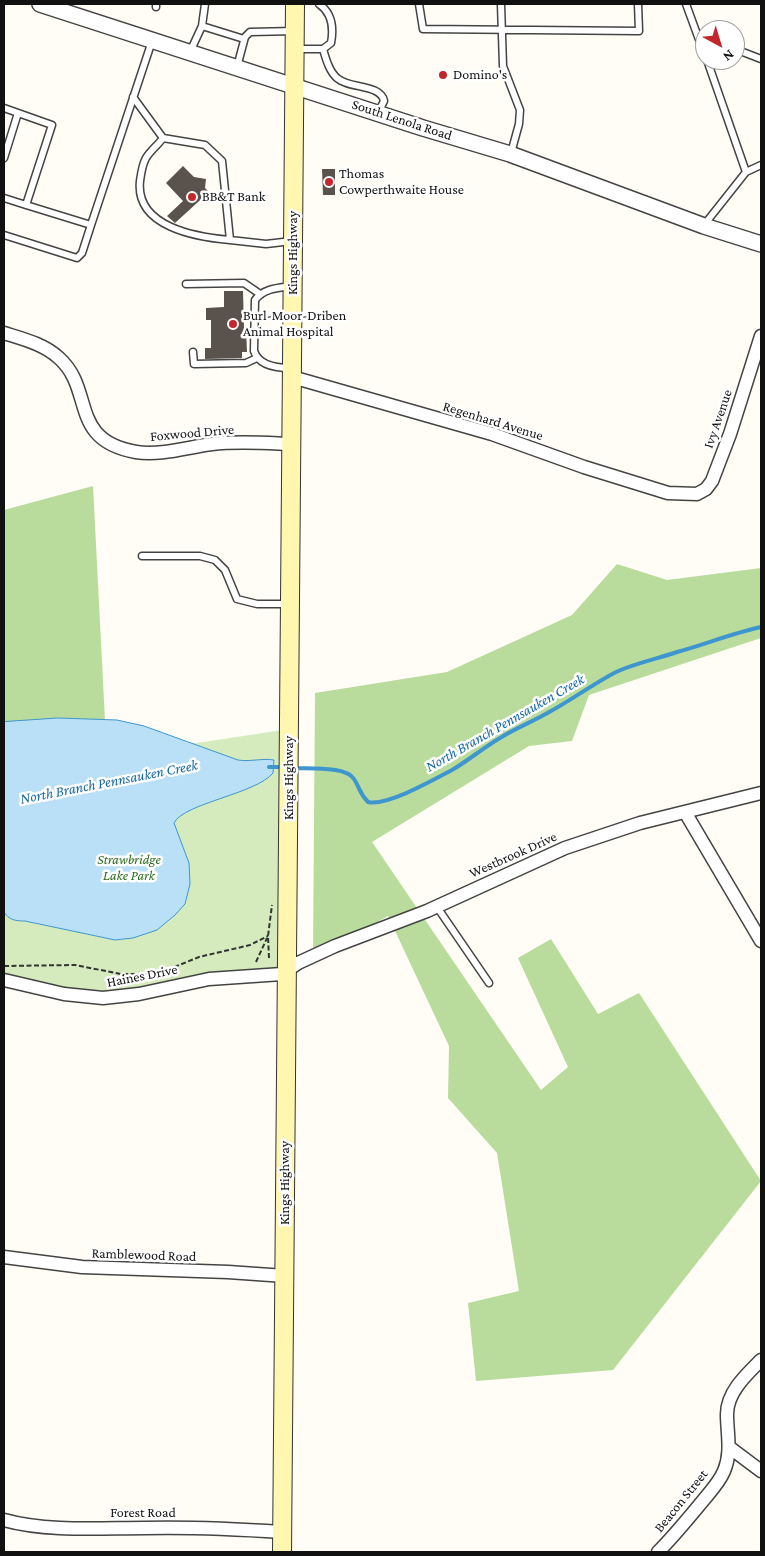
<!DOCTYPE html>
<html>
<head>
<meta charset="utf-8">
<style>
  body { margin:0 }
  #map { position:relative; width:765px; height:1556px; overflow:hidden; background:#fffdf5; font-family:"Crimson Pro",serif }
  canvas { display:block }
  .frame { position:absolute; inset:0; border:5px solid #111; pointer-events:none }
  .north { position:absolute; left:695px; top:20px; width:50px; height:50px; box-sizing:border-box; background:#fff; border:1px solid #a0a0a0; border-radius:50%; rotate:141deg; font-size:14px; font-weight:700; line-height:20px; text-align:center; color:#111 }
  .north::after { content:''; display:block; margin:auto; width:18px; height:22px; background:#c4262e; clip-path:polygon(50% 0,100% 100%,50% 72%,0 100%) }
</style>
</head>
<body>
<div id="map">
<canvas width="765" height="1556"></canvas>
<div class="frame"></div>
<div class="north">N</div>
</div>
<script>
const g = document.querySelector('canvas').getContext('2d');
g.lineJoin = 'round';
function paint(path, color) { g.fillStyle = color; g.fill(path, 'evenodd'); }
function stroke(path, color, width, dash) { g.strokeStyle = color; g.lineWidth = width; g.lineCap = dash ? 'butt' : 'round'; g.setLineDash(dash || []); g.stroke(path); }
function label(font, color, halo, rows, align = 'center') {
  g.font = font + ' "Crimson Pro",serif'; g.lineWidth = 5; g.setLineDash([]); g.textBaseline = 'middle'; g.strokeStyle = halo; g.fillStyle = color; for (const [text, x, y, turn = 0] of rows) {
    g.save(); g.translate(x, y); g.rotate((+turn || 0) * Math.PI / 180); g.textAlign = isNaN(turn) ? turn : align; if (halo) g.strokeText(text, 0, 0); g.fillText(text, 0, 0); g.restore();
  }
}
paint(new Path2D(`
  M4,724L164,748L289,729L282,974L121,996L4,979Z`), '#d5ebbd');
paint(new Path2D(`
  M93,486L105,720L4,723V510Z
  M617,564L667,580L761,568V638L589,695L572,741L529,746L372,842L541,1090L568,1067L518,958L551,939L598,1014L639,993L761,1181L613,1370L476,1381L468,1303L519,1291L497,1153L448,1098L449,1046L388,916L313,957L315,693L447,672L572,615Z`), '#b9dc9c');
const water = new Path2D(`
  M58,718L117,720L144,726L238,760C250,762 262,758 274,760L273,773C256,794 184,803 174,823L189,863L190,884L185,904L175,915L157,930L133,938L115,940L25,921C15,921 9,920 4,912V722Z`);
paint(water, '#b9e0f7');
stroke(water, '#3f96cf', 1);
stroke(new Path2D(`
  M269,767H285
  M294,768C308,769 346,766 354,779C360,788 359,793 368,802C386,807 435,779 452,770C469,760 483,748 500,738C516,728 534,721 551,711C573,699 593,684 616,672C636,663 657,659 677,652C706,644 733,633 761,627`), '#3f96cf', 4);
paint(new Path2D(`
  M183,166L194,177L206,179L205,188L209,192L175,223L167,216L183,201L166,183Z
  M322,169H335V195H323Z
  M224,291H243L244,329H246L247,352H242V358L205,359V348H211V320H206V308L224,307Z`), '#5a524d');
const service = new Path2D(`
  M419,4L423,29L639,31L638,4
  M501,4L503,66L520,110L519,124L511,153
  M686,4L705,56
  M156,7V4
  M202,26L244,39
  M297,49H323L331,43C334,27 332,13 319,4
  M323,49C326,59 329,71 337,78C349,89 381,84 384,101L378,113
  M735,49L761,59
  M190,52L202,26L205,4
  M707,60L746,172
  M237,67L245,37L250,32L295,31
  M133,97L163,138L205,145L222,161L230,240L266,244L292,241
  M4,108L52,125L26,205L91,225L152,41
  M163,138C158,145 150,151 146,158C142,165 141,174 140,181C135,227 196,237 230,240
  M4,158L18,113
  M4,198L26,205
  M704,225L746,172L761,165
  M4,235L77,258L82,253L91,225
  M186,284L244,283L260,294
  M193,352L194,364L246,363L257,358
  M290,368C276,368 259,366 254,351L255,300C264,288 278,288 292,286
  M142,556H200L215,560L225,570L237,599L257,604H289
  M437,907L489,983`);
const minor = new Path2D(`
  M4,333C23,339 44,344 59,358C95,390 68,440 136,452C160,456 188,447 212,444C238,441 265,443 292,444
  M292,377L492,434L584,467L668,493L697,494L706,489L712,481L730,434L761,336
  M685,812L761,941
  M4,980L64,994L103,998L139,994L209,979L282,974L298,963L335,946L427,911L565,848L640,823L761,793
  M4,1257L82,1267L228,1272L285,1276
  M729,1447L761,1471
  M4,1520C47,1532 100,1528 145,1528C191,1527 236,1529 282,1532
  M658,1552C673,1537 687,1520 701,1503C709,1493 719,1483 724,1471C732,1452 727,1434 727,1414C727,1392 747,1374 761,1360`);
const tertiary = new Path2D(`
  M40,4L423,128L510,154L704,226L761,244`);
const secondary = new Path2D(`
  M282,1552L295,4`);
stroke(service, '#444', 9);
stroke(minor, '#444', 15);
stroke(tertiary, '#444', 18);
stroke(secondary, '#333', 20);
stroke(new Path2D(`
  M269,958L268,936L272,905
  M256,962L267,938
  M4,966L75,965L121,974H157L199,957L250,945L268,936`), '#333', 2, [5, 2.5]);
stroke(service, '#fff', 6);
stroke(minor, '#fff', 12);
stroke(tertiary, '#fff', 15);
stroke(secondary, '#fff6b0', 18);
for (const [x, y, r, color] of [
  [443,75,5,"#c4262e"],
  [329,182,5,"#c4262e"],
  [192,197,5,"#c4262e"],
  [233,324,5,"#c4262e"]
]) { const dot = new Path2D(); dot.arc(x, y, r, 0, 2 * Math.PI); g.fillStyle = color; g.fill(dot); stroke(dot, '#fff', 2); }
label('14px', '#111', '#fff', [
  ["Domino's",453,75],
  ["Thomas",339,174],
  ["Cowperthwaite House",339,190],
  ["BB&T Bank",202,197],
  ["Burl-Moor-Driben",243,316],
  ["Animal Hospital",243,332]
], 'left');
label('14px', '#111', '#fff', [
  ["South Lenola Road",402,120,18],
  ["Kings Highway",293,253,-90],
  ["Ivy Avenue",718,419,-71],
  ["Regenhard Avenue",493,421,17],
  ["Foxwood Drive",192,433,-5],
  ["Kings Highway",289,778,-90],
  ["Westbrook Drive",513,855,-24],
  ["Haines Drive",142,976,-11],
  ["Kings Highway",285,1183,-90],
  ["Ramblewood Road",144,1255,2],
  ["Beacon Street",681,1501,-51],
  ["Forest Road",143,1513]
]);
label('italic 14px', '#2f6b1f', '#fff', [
  ["Strawbridge",129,860],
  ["Lake Park",129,876]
]);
label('italic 15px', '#1768a6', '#fff', [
  ["North Branch Pennsauken Creek",505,723,-30],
  ["North Branch Pennsauken Creek",109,782,-11]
]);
</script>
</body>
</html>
